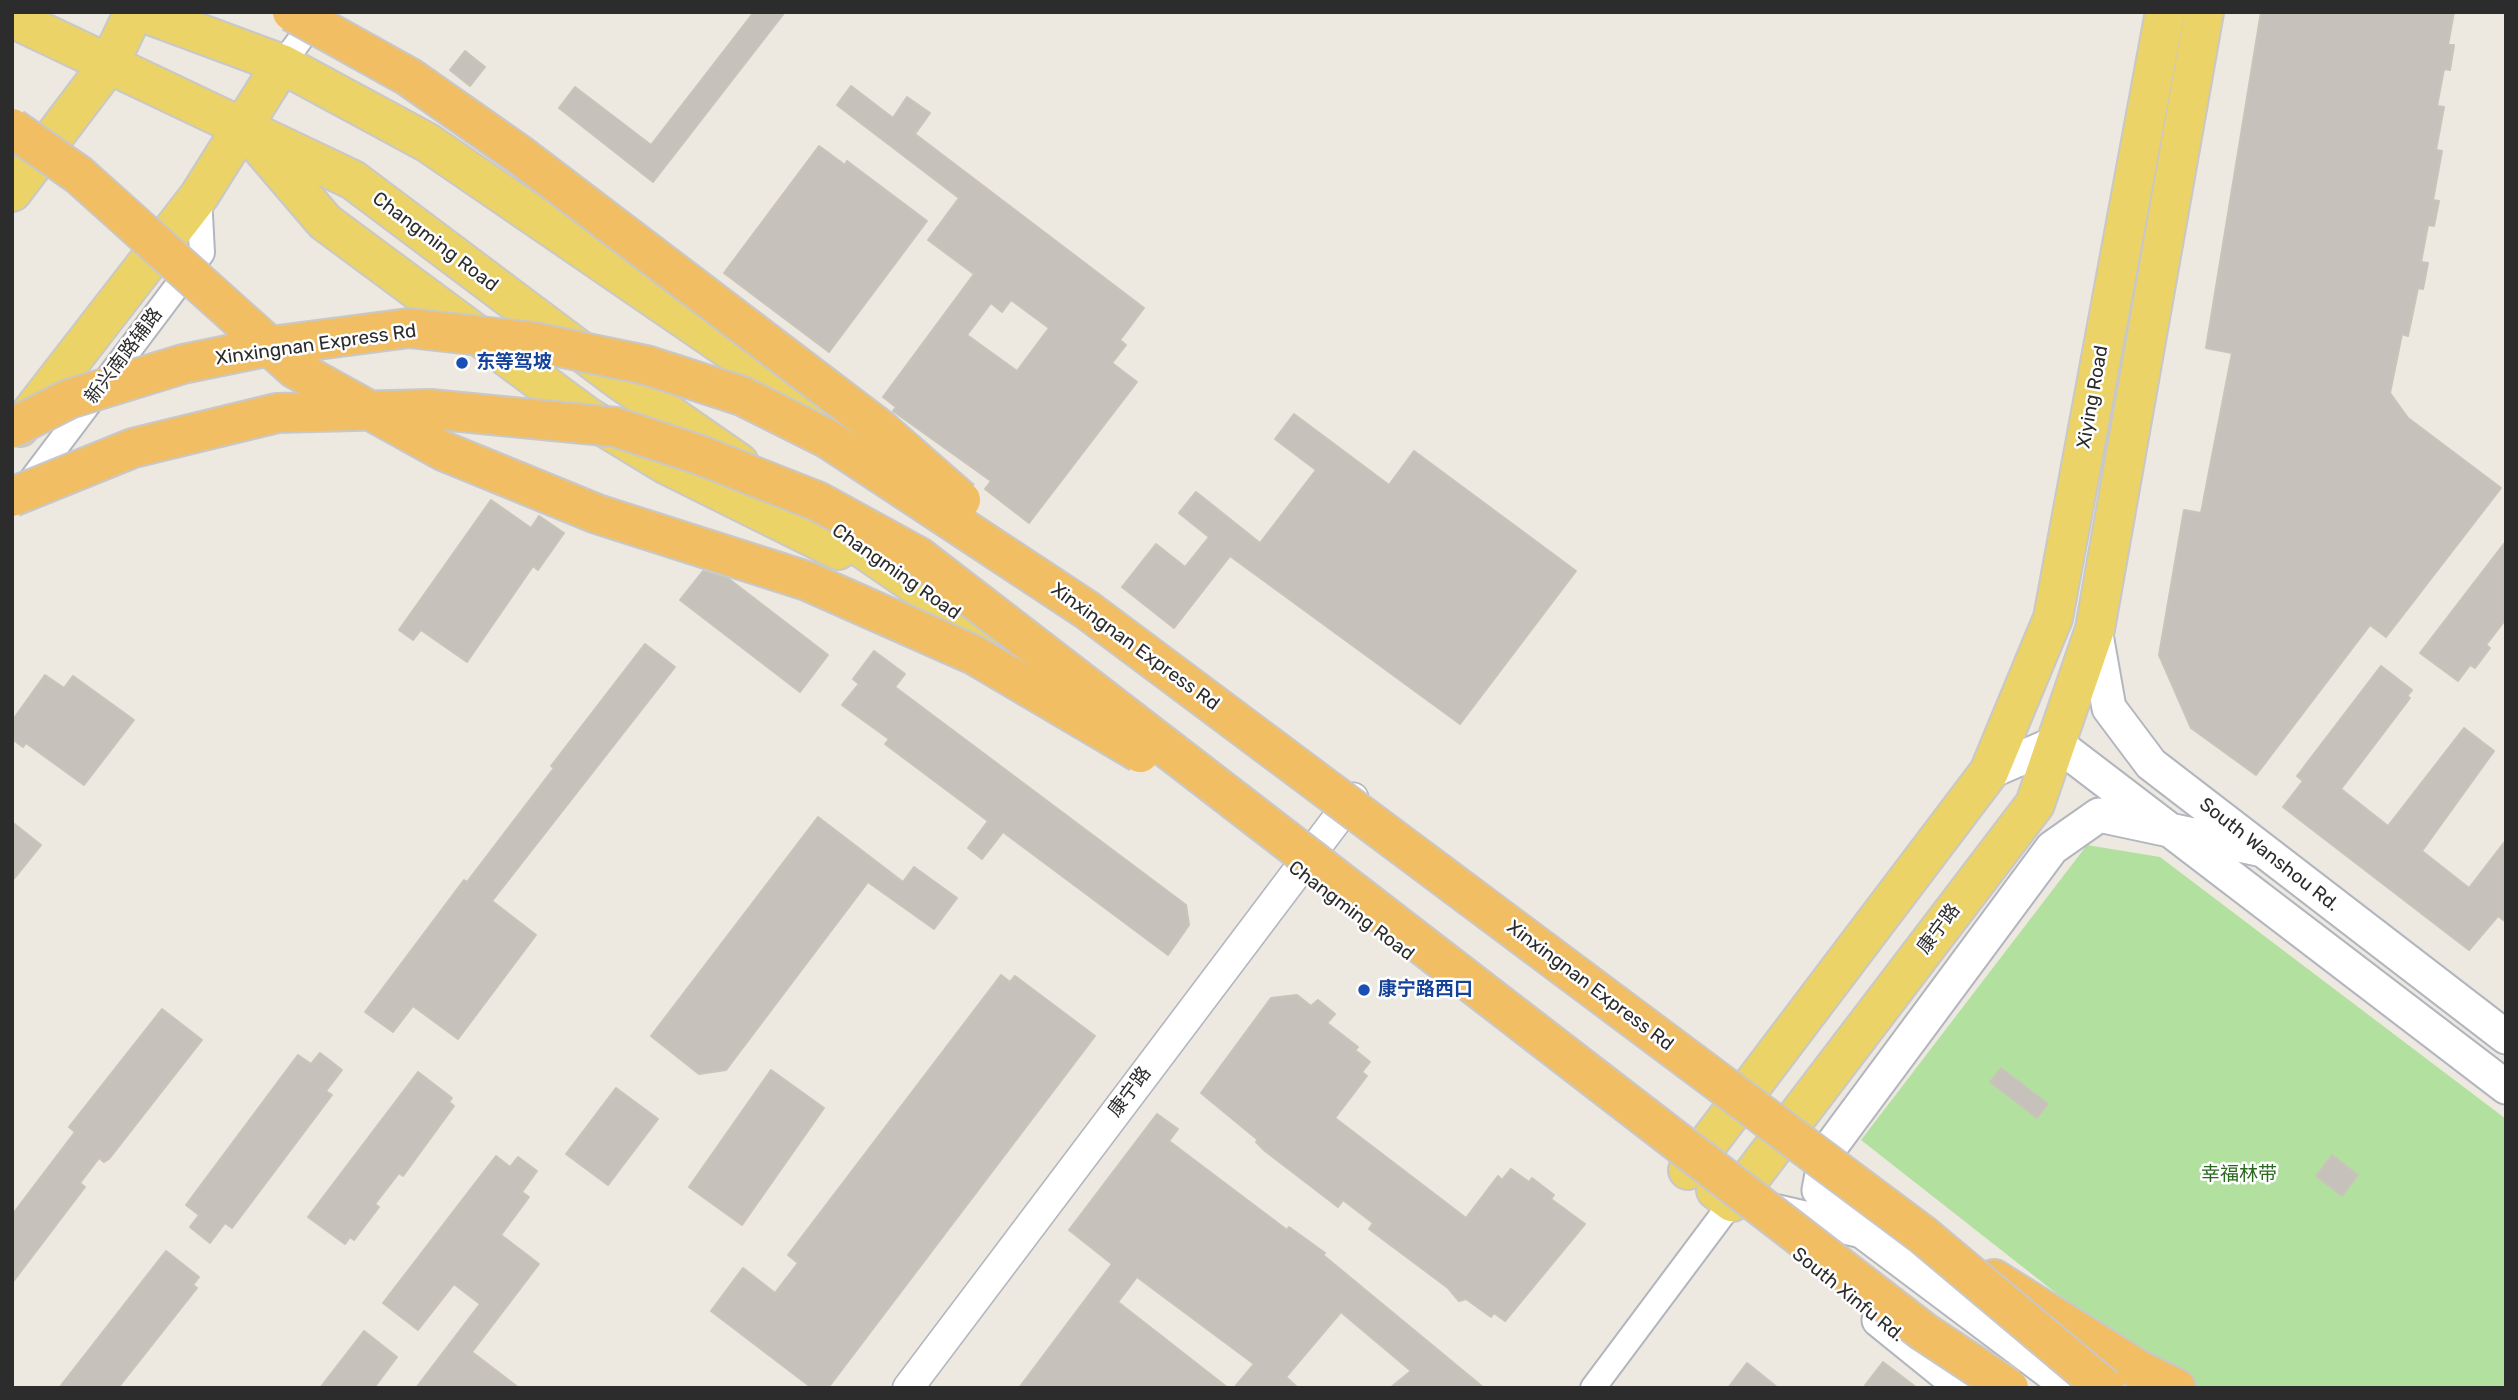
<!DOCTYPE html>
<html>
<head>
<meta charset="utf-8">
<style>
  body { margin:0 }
  #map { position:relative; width:2518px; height:1400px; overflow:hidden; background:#ede8e0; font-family:Rubik,sans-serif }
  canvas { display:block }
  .frame { position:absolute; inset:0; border:14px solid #2c2c2c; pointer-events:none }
</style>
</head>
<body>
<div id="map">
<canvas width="2518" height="1400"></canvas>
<div class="frame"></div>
</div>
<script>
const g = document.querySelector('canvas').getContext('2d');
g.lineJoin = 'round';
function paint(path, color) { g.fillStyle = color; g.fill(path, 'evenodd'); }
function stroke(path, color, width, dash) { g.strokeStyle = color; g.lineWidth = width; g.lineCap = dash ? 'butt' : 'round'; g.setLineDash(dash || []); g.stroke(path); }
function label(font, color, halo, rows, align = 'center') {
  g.font = font + ' Rubik,"Noto Sans SC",sans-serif'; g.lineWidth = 5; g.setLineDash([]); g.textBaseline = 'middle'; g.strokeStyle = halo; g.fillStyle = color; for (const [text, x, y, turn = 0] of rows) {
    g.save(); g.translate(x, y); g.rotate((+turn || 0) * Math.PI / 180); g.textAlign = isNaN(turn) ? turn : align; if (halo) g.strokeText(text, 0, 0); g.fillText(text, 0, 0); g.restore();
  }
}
paint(new Path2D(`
  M2087,845L2160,857L2506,1119V1388H2177L1861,1140Z`), '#b2e19f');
const building = new Path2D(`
  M754,12H785L653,182L559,108L575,87L651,145Z
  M2261,12H2454L2448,45H2454L2450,70L2444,69L2437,106L2444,107L2436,150L2442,151L2433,200L2439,201L2434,226L2428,225L2421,262L2428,263L2423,289L2418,288L2408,336L2402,334L2390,393L2408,418L2501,488L2386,637L2370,625L2256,775L2191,728L2159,655L2184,510L2201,513L2232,353L2206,348Z
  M465,51L485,67L470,86L450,70Z
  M851,86L893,118L907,97L930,113L915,134L1144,308L1120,340L1126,345L1112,363L1137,382L1029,523L985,489L991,481L893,411L896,407L883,397L974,274L928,240L959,198L837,105ZM1011,300L1049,328L1017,371L967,335L991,303L1002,312Z
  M819,146L845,165L847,161L927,221L829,352L724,273Z
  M1294,414L1389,485L1414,451L1576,571L1460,724L1230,556L1174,628L1122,587L1156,544L1185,567L1209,537L1179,513L1196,492L1260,543L1316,470L1275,439Z
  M491,500L531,528L539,516L564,533L538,570L533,566L467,662L421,630L413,640L399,630Z
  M2506,541V619L2486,645L2490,648L2475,668L2470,665L2458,681L2420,653Z
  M703,571L729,579L828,655L800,692L680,600Z
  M645,644L675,667L492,901L536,935L458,1039L413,1006L393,1032L365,1012L464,880L467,882L554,768L551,766Z
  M874,651L905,674L895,687L1186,905L1189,925L1168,955L1003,832L982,859L968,848L988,821L885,744L889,739L842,705L859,684L853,679Z
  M2381,666L2412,690L2407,696L2410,698L2341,789L2388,826L2464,728L2494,751L2422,851L2469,888L2506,840V922L2498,916L2469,950L2283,807L2303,781L2297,776Z
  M45,675L64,688L73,676L134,720L84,785L26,743L23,747L12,739V721Z
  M818,817L903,882L914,867L957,898L934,929L868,882L726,1070L699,1074L651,1036Z
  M12,822L41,845L12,881Z
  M1001,975L1010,982L1015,976L1095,1036L828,1388H812L711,1311L743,1268L775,1293L798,1263L788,1255Z
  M1297,995L1311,1006L1318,1000L1335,1014L1327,1023L1358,1047L1355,1050L1370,1062L1362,1072L1367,1076L1335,1118L1466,1218L1498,1176L1502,1180L1511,1169L1529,1182L1532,1178L1554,1195L1551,1199L1585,1224L1505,1321L1494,1313L1491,1317L1466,1299L1459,1301L1448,1288L1369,1229L1373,1223L1343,1200L1338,1207L1265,1151L1256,1142L1258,1140L1201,1093L1271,998Z
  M162,1009L202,1040L109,1159L104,1162L99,1158L80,1183L85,1187L12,1283V1215L75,1132L69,1127Z
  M320,1053L342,1070L326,1091L332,1095L232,1228L225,1223L210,1243L190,1227L199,1215L186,1205L298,1055L311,1064Z
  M2001,1068L2048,1104L2037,1118L1990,1082Z
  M771,1070L824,1108L742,1225L689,1187Z
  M418,1072L452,1098L449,1102L454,1106L403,1176L399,1173L375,1204L379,1207L354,1240L350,1237L345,1244L308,1217Z
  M616,1088L658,1119L608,1185L566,1154Z
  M1157,1114L1178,1129L1169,1141L1287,1230L1289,1227L1325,1253L1323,1255L1484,1388H1390L1411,1371L1341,1312L1286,1377L1298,1388H1234L1254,1364L1137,1277L1118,1302L1228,1388H1019L1112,1264L1069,1230Z
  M2332,1155L2358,1175L2342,1196L2316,1176Z
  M496,1156L510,1167L518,1157L537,1171L522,1192L529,1197L501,1235L539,1264L472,1352L519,1388H416L480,1304L454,1284L418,1330L383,1303Z
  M166,1251L199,1277L193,1285L197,1288L118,1388H59Z
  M364,1331L397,1357L374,1388H320Z
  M1883,1362L1917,1388H1863Z
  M1747,1363L1778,1388H1728Z`);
paint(building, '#c6c2bb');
stroke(building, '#c9c4b9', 2);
const minor = new Path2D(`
  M282,64L320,13
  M23,491L202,253L199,196
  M1593,1388L1732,1202`);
const tertiary = new Path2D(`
  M908,1388L1353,798`);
const secondary = new Path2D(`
  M2095,629L2109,708L2151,764L2506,1037
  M1989,772L2056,743L2506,1087
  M1765,1209L1862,1231
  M1879,1320L1963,1388
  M2071,1388L1862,1231L1819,1190L1826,1153L2052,848L2099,815L2263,850`);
const primary = new Path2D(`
  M142,12L282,64L428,143L876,450
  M12,18L353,180L618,379L739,463
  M254,139L325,222L588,417L667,465L838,550
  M12,192L109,64L134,12
  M20,427L199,196L282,64
  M817,517L958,614L1055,688
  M1688,1170L1989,772L2053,618L2165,12
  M1716,1190L1732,1202L2035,804L2095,629L2204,12`);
const trunk = new Path2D(`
  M1994,1279L2141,1371L2176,1388`);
stroke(minor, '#b3b5bf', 28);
stroke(tertiary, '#b3b5bf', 33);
stroke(secondary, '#b3b5bf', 37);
stroke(primary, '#c8c8c8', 42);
stroke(trunk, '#c8c8c8', 42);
stroke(minor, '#fff', 24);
stroke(tertiary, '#fff', 30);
stroke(secondary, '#fff', 33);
stroke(primary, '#ebd367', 38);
stroke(trunk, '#f2be64', 38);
const trunkBridge = new Path2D(`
  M292,12L409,77L520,155L880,429L961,500
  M12,128L79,175L295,369L443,451L597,514L807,581L974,655L1140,753
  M12,428L69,399L183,364L271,346L409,328L534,342L646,365L742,396L828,439L1087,610L1923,1235L2105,1388
  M12,497L133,448L277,413L430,409L615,427L700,455L817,501L919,557L1924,1332L2009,1388`);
stroke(trunkBridge, '#c8c8c8', 42, []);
stroke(trunkBridge, '#f2be64', 38);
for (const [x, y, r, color] of [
  [462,363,7,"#1a4fb4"],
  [1364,990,7,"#1a4fb4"]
]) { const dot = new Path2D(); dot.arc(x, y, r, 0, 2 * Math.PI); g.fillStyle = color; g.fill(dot); stroke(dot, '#fff', 2.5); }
label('19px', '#2c2c2c', '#fff', [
  ["Changming Road",435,242,37],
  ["Xinxingnan Express Rd",316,345,-8],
  ["新兴南路辅路",124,356,-53],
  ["Xiying Road",2093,397,-80],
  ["Changming Road",896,572,35],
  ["Xinxingnan Express Rd",1135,647,36],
  ["South Wanshou Rd.",2269,855,38],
  ["Changming Road",1351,911,37],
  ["康宁路",1939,929,-53],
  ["Xinxingnan Express Rd",1590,986,37],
  ["康宁路",1130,1092,-53],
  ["South Xinfu Rd.",1848,1295,39]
]);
label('bold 19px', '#164399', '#fff', [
  ["东等驾坡",476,363],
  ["康宁路西口",1378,990]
], 'left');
label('19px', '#2a681e', '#fff', [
  ["幸福林带",2239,1175]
]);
</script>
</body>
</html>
